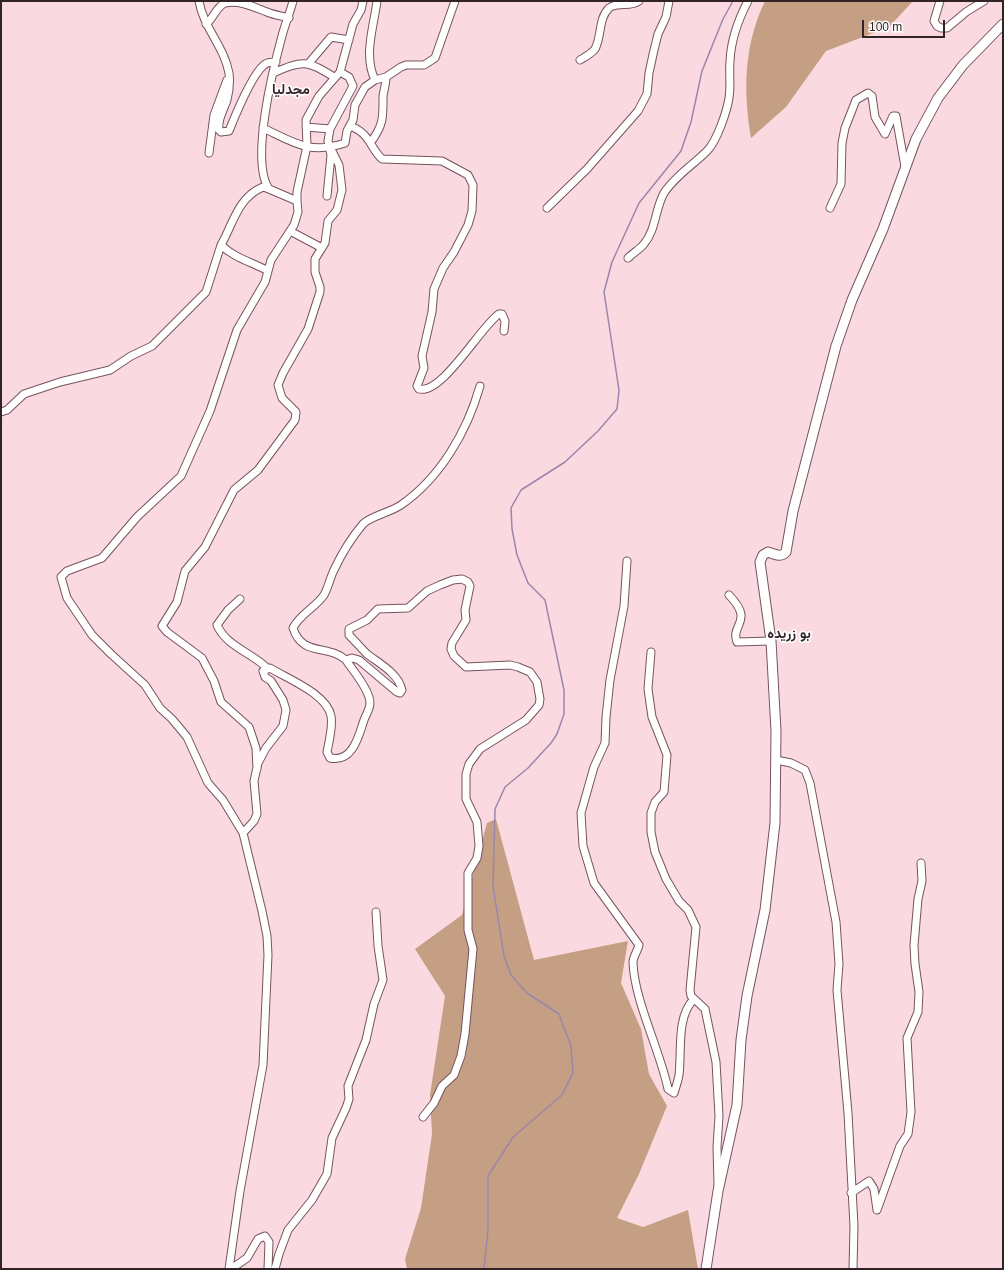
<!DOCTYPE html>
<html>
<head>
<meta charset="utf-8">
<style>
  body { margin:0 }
  #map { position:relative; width:1004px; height:1270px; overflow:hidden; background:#fadae0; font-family:Arial,sans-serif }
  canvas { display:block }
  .frame { position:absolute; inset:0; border:2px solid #312326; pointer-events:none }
  .scale { position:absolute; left:862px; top:20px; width:83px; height:18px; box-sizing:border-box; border:2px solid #312326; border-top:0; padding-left:5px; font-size:12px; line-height:14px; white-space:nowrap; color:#312326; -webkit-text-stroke:3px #fff; paint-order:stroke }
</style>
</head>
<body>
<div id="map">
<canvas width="1004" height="1270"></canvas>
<div class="frame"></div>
<div class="scale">100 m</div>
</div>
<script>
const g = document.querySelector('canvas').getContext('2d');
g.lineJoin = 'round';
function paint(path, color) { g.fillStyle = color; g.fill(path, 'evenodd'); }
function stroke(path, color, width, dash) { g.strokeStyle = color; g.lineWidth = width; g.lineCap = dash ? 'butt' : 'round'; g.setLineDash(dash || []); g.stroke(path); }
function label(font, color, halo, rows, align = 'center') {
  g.font = font + ' Arial,Vazirmatn,sans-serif'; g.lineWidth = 3; g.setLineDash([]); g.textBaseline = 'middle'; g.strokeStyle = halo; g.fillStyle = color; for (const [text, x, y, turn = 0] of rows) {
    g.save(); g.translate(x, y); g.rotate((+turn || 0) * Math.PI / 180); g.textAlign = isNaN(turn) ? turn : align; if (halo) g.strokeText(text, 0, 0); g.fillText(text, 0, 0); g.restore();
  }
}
paint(new Path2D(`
  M765,1H913L889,27L826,51L786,107L751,138C743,90 744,45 765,1Z
  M496,819L534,960L628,941L621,983L641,1029L649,1074L667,1106L639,1174L617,1218L643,1227L688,1210L698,1269H407L405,1259L421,1208L432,1134L430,1095L445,996L415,949L462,915L487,823Z`), '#c59f83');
stroke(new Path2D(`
  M484,1269L488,1230V1176L513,1137L562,1095L573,1073L571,1046L559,1014L527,993L511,975L504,956L493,886L495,809L505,787L528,768L551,743L557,734L564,714V690L545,600L528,583L517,555L512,529L511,508L521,490L565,462L598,431L617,409L619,390L604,292L612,262L639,203L681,151L691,122L702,71L723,19L733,1`), '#9b86ab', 1.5);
const street = new Path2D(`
  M199,1C203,27 224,46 229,73C230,81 229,92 227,100C224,110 217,119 219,130L221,132L229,131C235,116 252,75 264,65C267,62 271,62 276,62
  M940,1L934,21L937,26L941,28H947L966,12L984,1
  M206,24C214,18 216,7 225,3C240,0 254,7 267,12C274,15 282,16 289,18
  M580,60C585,57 591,54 595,49C602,36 598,19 609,8C618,1 630,8 639,1
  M309,63L331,37L349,40
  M273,73C304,60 306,60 334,77
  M375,80C363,55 374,26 377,1
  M350,126C370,133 370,148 382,159L442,161L468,175L473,185L472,211L468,225L454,252L443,268L434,289L432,312L422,356L424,368L417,386L419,389C442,395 481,326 499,314H502L505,321L504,331
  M306,127L330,129
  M263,128C293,142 309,155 345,143L347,131L353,120L355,105L365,87L375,80L386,77L401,67L406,65H424L435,58L455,1
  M371,142C384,124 383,117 383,96C384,90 386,83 386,77
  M209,153L214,115L227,80
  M327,196L331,155L328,141L330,129L353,86L349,77L340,72
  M297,201V192L307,146L306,120L319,96L340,72L353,24L361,10L363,1
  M547,208L587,169L638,111L647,94L649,73L654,50L658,34L666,17L669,1
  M830,208L841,184L842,143L845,128L856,100L868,93L872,96L875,117L885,134L893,116H896L905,167
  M290,231L322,248
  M628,258C633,253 640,249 644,244C656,230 655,209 664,193C675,176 693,165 707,151C717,141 727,111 729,98C731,86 729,73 730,61C731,40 738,20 748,1
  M268,271C252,262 234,258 221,245C233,224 238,197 263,187L269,189
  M1,412L7,410L24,394L60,382L110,370L131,356L152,346L206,292L221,245
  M627,561L624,606L610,680L606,717L605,743L594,767L581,813L583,846L594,883L639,945C638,950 633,957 633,962C634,1000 660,1050 668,1089L674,1093C676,1087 678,1081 679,1075C682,1051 676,1017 694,999
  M729,595C755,622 730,624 737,642L771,641
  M240,599L228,610L217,625C226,646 252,653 267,668
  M651,652L648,689L652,717L667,755L664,792L655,802L651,813V832L655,852L666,879L679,901L688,910L696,927L690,990L691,996L705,1009L716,1062L719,1116L717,1147L718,1185
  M776,760L791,763L805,770L810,783L836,922L839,964L837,990L848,1113L854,1226L853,1269
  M257,769L256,748L249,727L221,702L214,681L202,658L167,632L162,626L177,602L185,571L205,547L234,490L258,470L295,420L296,412L282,398L278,385L283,373L308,329L320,292V287L315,272V259L325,243L328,221L337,210L342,190L339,165L330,147
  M243,833L254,821L257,814L254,781L258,763L266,748L283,726L286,710L283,700L271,681L265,677L263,671L270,668C288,679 327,694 331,716C333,727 329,741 327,752L330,758C353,763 359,735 364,720C367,712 372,707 369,697C365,684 354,672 346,660
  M423,1117L434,1103L442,1086L454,1075L461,1056L465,1034L473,949L468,930V873L477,858L479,846L477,822L466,799V774L469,764L480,749L526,720L539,705L540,699L537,682L530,672L518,667L510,665L466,667L454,656L451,649L452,643L466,620L465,610L470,586L468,582L462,579L453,580L440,585L427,591L408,608L378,609L367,620L349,629V635C355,641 361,648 367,654C380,664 398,673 402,690L400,693L397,692L359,660L352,658L346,660C328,644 302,657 293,628C300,614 315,608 324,595C328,588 330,578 334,570C341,555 352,537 363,524C369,517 391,512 401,505C440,478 467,432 480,386
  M851,1193L869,1181L874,1189L877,1210L900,1146L908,1134L911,1112L907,1038L918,1012L919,992L915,964L914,945L918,899L922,881L921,863
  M229,1269L240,1191L263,1065L268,955L267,936L262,911L243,833L223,800L208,783L187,737L172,719L160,708L145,685L111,654L92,635L67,598L61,577L67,571L102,558L137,517L181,476L210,411L237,330L265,282L271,260L294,225L298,212L297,201L269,189C250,161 273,69 282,36C285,24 290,13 293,1
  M231,1269L247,1258L258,1239L265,1236L269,1242L268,1269
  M275,1269L279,1254L288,1230L312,1200L327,1174L332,1138L346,1108L349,1099L348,1086L366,1040L374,1004L383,980L378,946L376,912`);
const secondary = new Path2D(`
  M706,1269L718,1191L737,1105L741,1040L747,996L765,910L775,823L776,731L771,641L760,562L763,555L768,552C774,554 781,558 786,552L793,511L836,346L852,300L883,229L916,139L938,98L963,65L1003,24`);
stroke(street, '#76545c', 9);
stroke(secondary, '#76545c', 11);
stroke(street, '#fff', 7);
stroke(secondary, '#fff', 9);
label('bold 14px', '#312326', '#fff', [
  ["مجدليا",291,90],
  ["بو زريده",789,634]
]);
</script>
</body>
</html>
